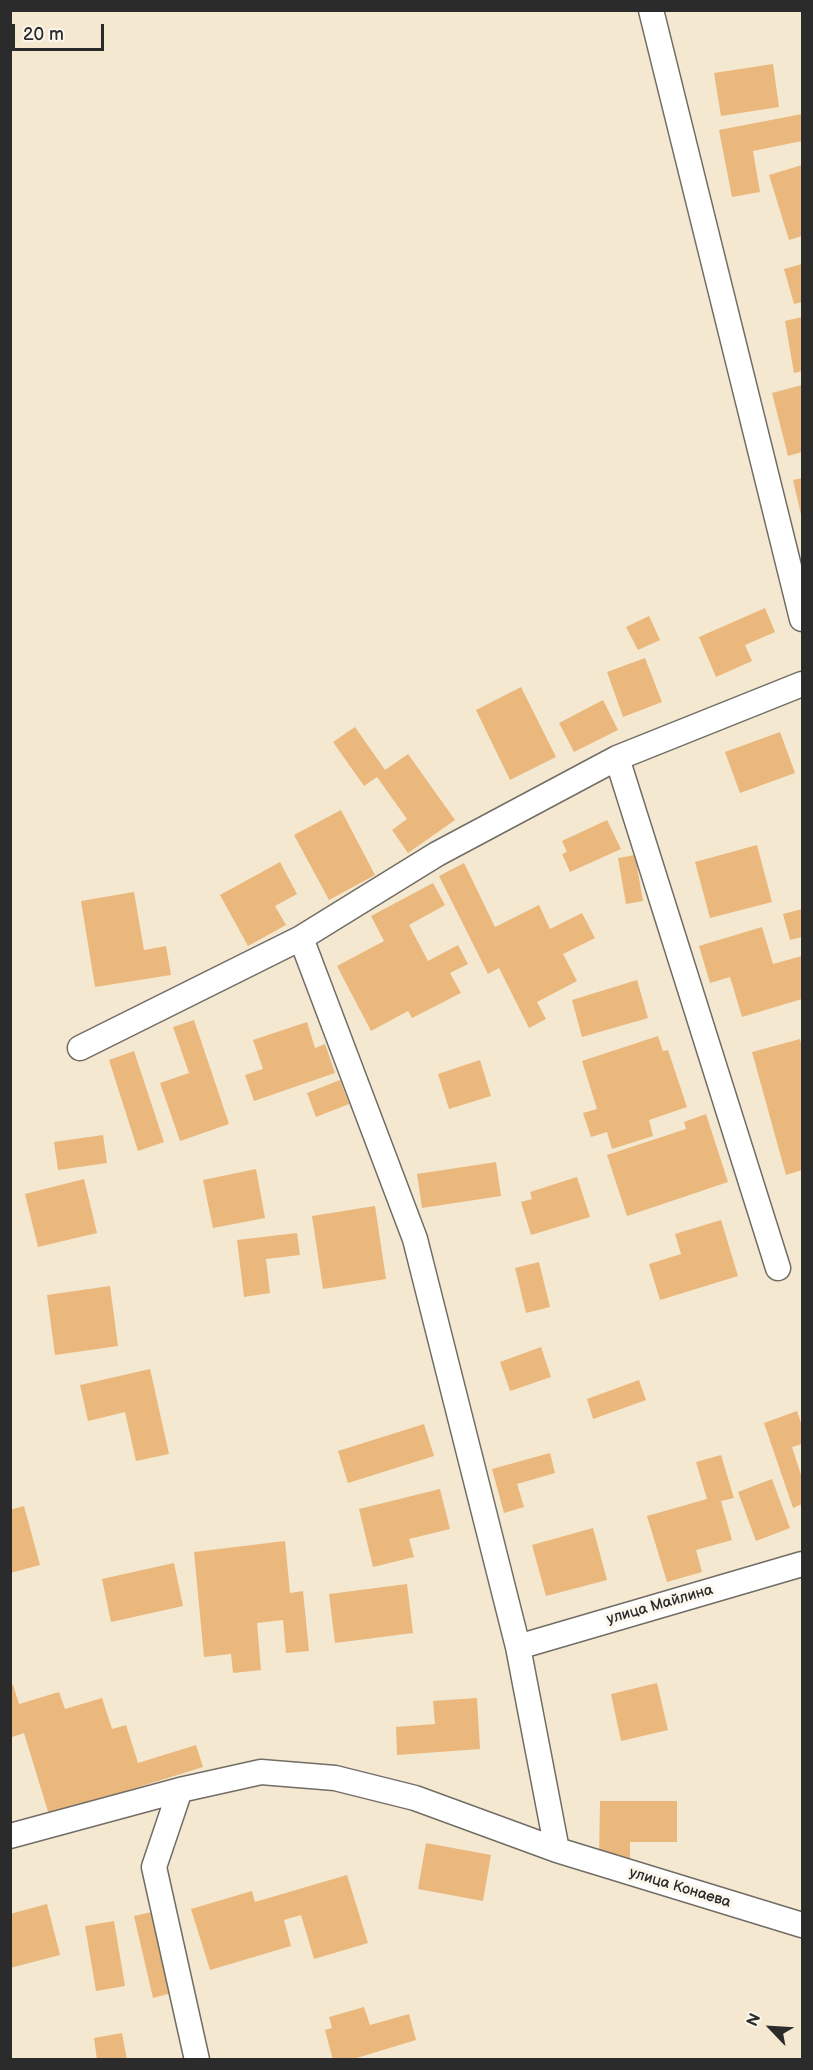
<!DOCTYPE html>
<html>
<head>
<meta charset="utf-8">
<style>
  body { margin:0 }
  #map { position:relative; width:813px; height:2070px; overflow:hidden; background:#f4e8d0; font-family:"Balsamiq Sans",sans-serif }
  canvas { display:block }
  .frame { position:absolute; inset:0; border:12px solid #2b2b2b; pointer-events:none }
  .north { position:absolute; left:741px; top:1998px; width:60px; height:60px; -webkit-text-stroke:4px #fbf7ec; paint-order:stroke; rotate:295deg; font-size:16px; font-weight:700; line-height:24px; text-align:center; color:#2b2b2b }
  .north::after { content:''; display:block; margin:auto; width:21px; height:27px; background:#2b2b2b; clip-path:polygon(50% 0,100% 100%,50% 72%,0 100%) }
  .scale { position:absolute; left:12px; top:24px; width:92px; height:27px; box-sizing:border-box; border:3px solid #2b2b2b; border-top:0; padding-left:8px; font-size:18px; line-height:21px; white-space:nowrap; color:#2b2b2b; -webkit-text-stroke:4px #fbf7ec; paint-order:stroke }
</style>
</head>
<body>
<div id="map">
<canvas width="813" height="2070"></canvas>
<div class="frame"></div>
<div class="north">N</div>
<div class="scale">20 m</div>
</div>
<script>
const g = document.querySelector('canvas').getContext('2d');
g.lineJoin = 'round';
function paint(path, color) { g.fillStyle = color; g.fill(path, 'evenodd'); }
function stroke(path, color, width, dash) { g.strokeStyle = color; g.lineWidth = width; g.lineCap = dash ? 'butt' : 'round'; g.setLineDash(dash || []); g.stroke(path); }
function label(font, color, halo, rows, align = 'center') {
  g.font = font + ' "Balsamiq Sans",sans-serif'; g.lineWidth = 6; g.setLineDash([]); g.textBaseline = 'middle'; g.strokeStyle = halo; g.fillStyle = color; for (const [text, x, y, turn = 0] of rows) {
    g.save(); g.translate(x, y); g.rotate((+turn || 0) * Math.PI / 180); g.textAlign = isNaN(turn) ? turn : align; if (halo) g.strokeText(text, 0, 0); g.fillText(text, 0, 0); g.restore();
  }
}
paint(new Path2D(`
  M773,64L779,107L721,116L714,73Z
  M802,114V141L753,151L760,192L732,197L719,130Z
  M802,165V236L789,240L769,175Z
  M802,264V302L794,304L784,269Z
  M802,317V371L794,373L785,321Z
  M802,385V452L788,456L772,393Z
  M802,478V519L793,480Z
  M765,608L775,632L745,645L752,661L716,677L699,637Z
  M649,616L660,640L638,650L626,627Z
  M645,658L662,702L623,717L607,672Z
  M521,687L556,757L510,780L476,710Z
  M603,700L618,730L574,752L559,723Z
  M355,727L385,770L408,754L455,820L408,853L392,830L407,819L377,777L364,786L333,742Z
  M780,732L795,773L740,793L725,752Z
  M341,810L375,875L329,900L294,835Z
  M607,820L621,849L570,872L562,854L567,852L562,841Z
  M757,845L772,902L710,918L695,862Z
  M635,855L643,901L626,904L618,858Z
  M280,862L297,894L275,906L286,925L248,946L220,895Z
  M464,863L495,927L539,905L550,929L582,913L595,938L563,954L577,981L537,1002L546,1019L529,1028L499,968L488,974L439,876Z
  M433,883L445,905L409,925L428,961L458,945L468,964L450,973L461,993L412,1018L408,1011L371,1031L337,966L384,941L371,916Z
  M134,892L144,950L166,946L171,975L95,987L81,901Z
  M802,909V937L790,940L783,914Z
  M762,927L773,964L802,956V999L742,1017L730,977L710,983L699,946Z
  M637,980L648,1018L582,1037L572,1000Z
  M194,1020L229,1124L180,1141L160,1083L189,1073L173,1027Z
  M307,1022L315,1048L325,1044L335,1073L254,1101L245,1075L263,1069L253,1040Z
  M658,1036L663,1051L668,1050L687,1107L649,1120L653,1136L612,1149L607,1132L591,1137L583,1113L597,1109L582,1061Z
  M800,1039L802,1046V1170L786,1175L752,1052Z
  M134,1051L164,1142L138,1151L109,1060Z
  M480,1060L491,1096L449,1109L438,1074Z
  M340,1080L349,1104L316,1117L307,1093Z
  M706,1114L728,1182L627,1216L607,1155L686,1129L684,1122Z
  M103,1135L107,1163L58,1170L54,1142Z
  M496,1162L501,1196L422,1208L417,1174Z
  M256,1169L265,1218L213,1228L203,1180Z
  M577,1177L590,1217L531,1235L521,1202L532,1199L530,1192Z
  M84,1179L97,1233L38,1247L25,1194Z
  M375,1206L386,1279L323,1289L312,1216Z
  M721,1220L738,1276L660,1300L649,1264L681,1254L675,1234Z
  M297,1233L300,1255L266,1259L270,1293L244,1297L237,1240Z
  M539,1262L550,1307L526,1313L515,1268Z
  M110,1286L118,1346L55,1355L47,1295Z
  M541,1347L551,1377L510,1391L500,1362Z
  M150,1369L169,1454L136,1461L125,1412L88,1421L80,1385Z
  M639,1380L646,1400L593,1419L587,1399Z
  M797,1411L802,1426V1444L792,1447L802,1478V1504L793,1508L764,1423Z
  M424,1424L434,1456L348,1483L338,1451Z
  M550,1453L555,1473L517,1484L524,1507L504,1513L492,1469Z
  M721,1455L734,1498L721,1501L732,1540L696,1550L702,1572L667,1582L647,1516L707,1499L696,1462Z
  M772,1479L790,1528L756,1541L738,1492Z
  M440,1489L450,1529L409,1539L414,1557L373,1567L359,1509Z
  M24,1506L40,1565L10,1573V1510Z
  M593,1528L607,1580L546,1596L532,1545Z
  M285,1541L290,1593L303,1591L309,1651L286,1653L283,1620L257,1623L261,1670L233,1673L231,1654L204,1657L194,1552Z
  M174,1563L183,1606L111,1622L102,1579Z
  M407,1584L413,1633L335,1643L329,1594Z
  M657,1683L668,1730L621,1741L611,1694Z
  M13,1685L19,1704L59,1692L65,1709L102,1698L112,1729L126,1725L138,1763L196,1745L203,1767L49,1815L24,1733L12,1737L10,1731V1686Z
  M477,1698L480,1749L397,1755L396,1727L435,1724L433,1701Z
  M600,1801H677V1842H630V1859H599Z
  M426,1843L491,1855L483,1901L418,1889Z
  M347,1875L368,1943L314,1959L301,1915L284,1920L291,1946L210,1970L191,1909L252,1891L255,1902Z
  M47,1904L60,1955L10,1968V1914Z
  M156,1911L175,1992L153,1998L134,1916Z
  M114,1921L125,1986L96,1991L85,1926Z
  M364,2007L370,2025L409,2014L416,2040L350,2060H333L325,2030L332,2028L329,2017Z
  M122,2033L127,2060H97L94,2038Z`), '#eab87c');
const minor = new Path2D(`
  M651,10L802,619
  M617,758L778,1268
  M301,938L415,1239L518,1647L557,1850
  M80,1048L301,938L437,854L617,758L802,684
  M518,1647L802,1564
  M180,1790L154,1867L197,2060
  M10,1836L180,1790L261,1772L335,1778L415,1798L557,1850L802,1925`);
stroke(minor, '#716d65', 27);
stroke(minor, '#fff', 24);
label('15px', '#2b2b2b', '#fbf7ec', [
  ["улица Майлина",660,1605,-16],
  ["улица Конаева",680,1888,17]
]);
</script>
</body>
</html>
